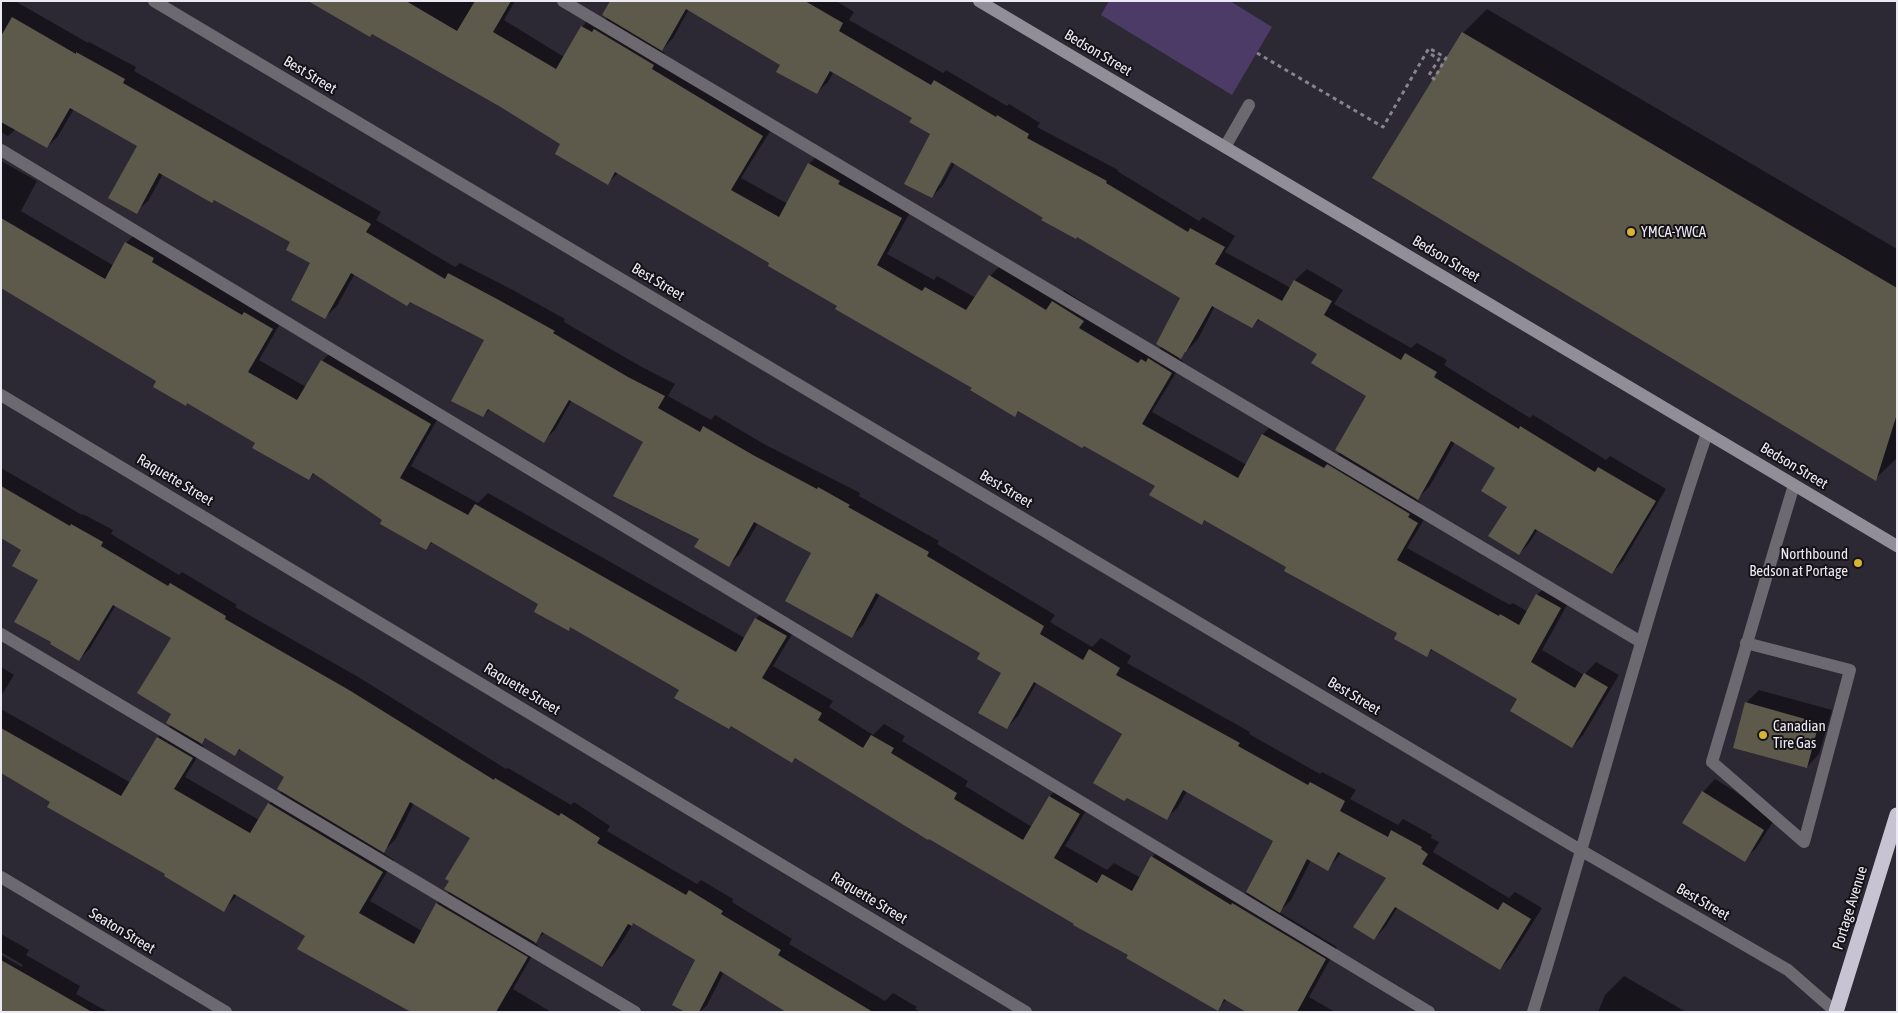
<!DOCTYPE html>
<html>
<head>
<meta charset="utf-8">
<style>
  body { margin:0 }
  #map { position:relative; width:1898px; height:1013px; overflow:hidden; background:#2c2834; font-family:"Asap Condensed",sans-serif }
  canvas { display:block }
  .frame { position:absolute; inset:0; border:2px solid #ebe9f1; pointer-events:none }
</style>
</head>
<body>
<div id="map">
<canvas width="1898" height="1013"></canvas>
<div class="frame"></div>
</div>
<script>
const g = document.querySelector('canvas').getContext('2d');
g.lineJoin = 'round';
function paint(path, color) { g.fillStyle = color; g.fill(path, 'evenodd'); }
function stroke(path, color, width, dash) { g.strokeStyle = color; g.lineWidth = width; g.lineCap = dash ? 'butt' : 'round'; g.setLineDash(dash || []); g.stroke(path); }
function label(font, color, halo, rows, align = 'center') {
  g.font = font + ' "Asap Condensed",sans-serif'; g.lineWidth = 4; g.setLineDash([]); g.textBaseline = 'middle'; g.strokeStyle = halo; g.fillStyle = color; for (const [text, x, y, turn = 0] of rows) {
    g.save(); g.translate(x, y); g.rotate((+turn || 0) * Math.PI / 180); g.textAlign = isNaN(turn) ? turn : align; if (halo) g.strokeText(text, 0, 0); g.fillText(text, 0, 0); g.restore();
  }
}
paint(new Path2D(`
  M1109,1H1230L1272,27L1232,95L1101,15Z`), '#4c3b66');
paint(new Path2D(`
  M1,1H15L88,43L89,42L136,67L134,71L381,212L376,220L455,267L460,263L509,288L565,319L564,322L640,366L675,384L668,396L711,420L715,415L764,444L860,493L859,496L939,541L937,544L1055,615L1050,622L1092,647L1101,638L1131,656L1127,663L1250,732L1249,734L1320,774L1322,772L1356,790L1350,799L1398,825L1403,819L1432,835L1431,838L1439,842L1433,852L1509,898L1515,892L1542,908L1511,957L1500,969L1398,907L1385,927L1374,939L1388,877L1342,852L1328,869L1311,860L1291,900L1279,912L1337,947L1309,997L1335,1012H1249L1227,999L1217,1009L1130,954L796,758L792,762L681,689L571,627L568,630L540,603L433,542L426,548L315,473L309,479L257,443L158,380L1,286V161L37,181L21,211L114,266L126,243L138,231L284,317L259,360L306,387L322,361L334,349L442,411L411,466L478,503L488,493L745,638L756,619L768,607L798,624L773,666L833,701L829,707L873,735L884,724L905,736L902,741L968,781L965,786L1032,827L1050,796L1062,784L1091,802L1065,846L1107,870L1114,863L1141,878L1152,857L1164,845L1244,894L1247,893L1275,840L1187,791L1178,807L1167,818L1123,734L1037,682L1018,716L1007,728L1003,673L982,652L880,594L863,625L852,636L813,552L758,523L740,554L729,565L701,539L645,441L572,400L555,430L543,441L490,409L483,416L485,339L355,273L337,306L325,317L312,263L292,241L215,199L163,174L148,201L136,212L138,145L74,109L58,136L47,147L16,129L8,136L1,132Z
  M331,1H515L504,20L564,57L582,27L593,15L603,21L608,17L612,1H836L854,12L849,20L943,73L946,70L1007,106L1009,104L1040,123L1037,127L1118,170L1117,171L1199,221L1203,217L1235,236L1225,252L1291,288L1295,280L1307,269L1343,290L1334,304L1411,348L1417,343L1447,360L1444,365L1530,418L1533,415L1606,460L1610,456L1666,489L1623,561L1612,573L1538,529L1530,542L1519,554L1508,506L1497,467L1455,442L1429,487L1416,500L1420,502L1418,505L1429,511L1407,548L1510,605L1513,603L1528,612L1537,595L1549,583L1572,596L1542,650L1584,675L1596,662L1619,675L1583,735L1572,747L1519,699L1433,649L1427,655L1398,633L1288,567L1205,520L1201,523L1156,486L1020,410L1015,415L973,387L771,262L618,173L608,183L562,144ZM689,9L782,65L816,93L828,82L834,71L914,117L931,133L932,197L943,185L955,163L1181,298L1162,346L1157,351L1064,290L1056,299L1001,265L990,276L976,298L937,276L934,280L887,254L913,207L820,153L809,164L788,204L741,178L774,125L663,57L665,53L661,51L673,38ZM952,156L955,158L940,185H937ZM1215,306L1252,327L1260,319L1318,353L1368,395L1340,452L1336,457L1275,423L1263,434L1247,465L1152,412L1183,361L1179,359L1198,339Z
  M1487,9L1897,249V458L1875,479L1463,33Z
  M1,468L82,515L83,514L113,530L111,534L179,575L182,572L237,605L235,607L360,678L506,769L508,768L571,805L574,802L610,826L607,831L697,884L701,880L733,899L732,902L792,939L789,944L885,1001L893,993L917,1007L915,1009L920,1012H784L785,1010L724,972L707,1005L700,1012H688L697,960L634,922L614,954L602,966L545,932L534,943L538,945L513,989L551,1012H414L306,935L238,894L224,910L52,801L1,771V709L131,783L158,737L171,725L173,713V638L116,605L90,648L79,660L40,580L23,549L1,537ZM206,738L235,754L241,749L286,777L282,791L269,804L259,820L185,777L204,746L200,744ZM414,803L472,838L450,881V891L437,904L422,931L370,901L394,860L382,852L395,840Z
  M1,667L14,675L1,696Z
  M1759,690L1832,710L1819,754L1807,767L1746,703Z
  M1715,779L1776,817L1757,847L1744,860L1703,792Z
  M1,934L29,950L26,955L80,986L76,994L108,1012H17L1,999V955L22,967L23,965L1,952Z
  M1624,976L1686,1012H1598L1605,995Z`), '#0007');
paint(new Path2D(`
  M308,1H406L457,31L475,1H511L493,32L556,69L581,26L592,32L594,29L654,65L652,69L763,136L731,190L779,217L808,163L840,181L838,184L902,218L877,265L922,291L925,287L966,310L989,275L1046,310L1052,301L1084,321L1079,328L1138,363L1141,359L1146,362L1148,358L1172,373L1142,424L1238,478L1262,434L1324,468L1327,464L1410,514L1408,517L1418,523L1397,560L1499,616L1500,614L1519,625L1536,594L1561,608L1531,662L1575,688L1584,673L1608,687L1572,748L1510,711L1517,699L1431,649L1427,657L1394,639L1397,633L1284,571L1286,567L1204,520L1202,525L1149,495L1155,486L1084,446L1082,448L1018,411L1015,417L970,390L972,388L835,309L837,306L768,266L769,263L615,172L608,185L555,154L560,144L499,106L372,34L370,37Z
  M610,1H805L843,23L839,31L931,85L934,80L996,117L997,115L1029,134L1027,138L1107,181L1106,183L1188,232L1190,228L1225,247L1215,264L1282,301L1294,280L1332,301L1324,315L1401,360L1405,353L1437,372L1434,377L1519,429L1520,426L1595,472L1598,467L1656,501L1612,574L1535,529L1519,555L1488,536L1507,507L1481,491L1495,468L1451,441L1418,500L1335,450L1366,396L1311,363L1317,354L1258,319L1252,328L1212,306L1186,352H1185L1181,359L1156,344L1180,298L1077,237L1076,239L1041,220L1043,218L951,162L932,198L904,184L930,134L909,122L912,118L830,71L817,94L776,72L780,65L686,9L662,51L602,15Z
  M12,17L76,54V52L125,79L123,83L371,224L366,232L445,279L448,273L497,299L555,331L553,333L628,377L665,396L658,408L700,432L703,426L753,455L817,489L818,487L850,505L848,507L929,552L927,556L1044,626L1040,634L1083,660L1089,649L1120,668L1116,675L1240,743L1238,746L1308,785L1310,782L1345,801L1340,811L1388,837L1391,830L1422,847L1421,849L1428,854L1422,864L1498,910L1503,902L1531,919L1500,970L1395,907L1374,940L1353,927L1386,878L1338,852L1328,871L1307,859L1280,913L1246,892L1273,841L1183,790L1167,820L1127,798L1124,801L1093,783L1122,734L1034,682L1007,729L978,713L1001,673L977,659L980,653L876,593L852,638L785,601L811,553L754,522L729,567L694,547L699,539L613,496L643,442L569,400L544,443L488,409L483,417L451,401L484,340L410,302L407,306L351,273L325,319L291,300L310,263L286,250L290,242L214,200L212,203L159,173L137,214L108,198L137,146L70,108L47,148L1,122V36Z
  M1462,32L1897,288V414L1876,481L1372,178Z
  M1,218L105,279L125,242L154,258L152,262L242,315L244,312L273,329L248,372L297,400L321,360L431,424L400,478L468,515L475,504L736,652L755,618L787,636L762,678L822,713L818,720L863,748L871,735L894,748L891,753L957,793L954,799L1023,840L1049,796L1080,814L1054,858L1097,883L1102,874L1132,891L1151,856L1231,905L1232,903L1326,959L1297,1012H1246L1224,999L1218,1011L1126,958L1128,955L1073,925L1074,924L929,839L928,840L795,758L792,763L731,726L729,729L674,698L679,690L570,627L569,631L534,612L538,604L431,542L426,550L380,524L382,520L313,473L309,480L252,448L255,443L187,403L186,406L153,387L156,381L1,288Z
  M1,486L70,526L71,524L103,542L101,546L168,586L170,583L226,616L225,619L349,690L494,780L495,778L559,816L561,813L600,838L597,843L686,895L689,890L723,911L721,914L781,950L778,955L873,1012H786L720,971L699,1012H685L672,1005L695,960L633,923L632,926L628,924L602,967L542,932L536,943L444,889L449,881L445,879L470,838L410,802L384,853L277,789L284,777L239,749L235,756L205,738L202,744L166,723L171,714L137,693L171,638L113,605L79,661L50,644L51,642L14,622L38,580L12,566L21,550L1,538Z
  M1745,702L1819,723L1807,768L1733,748Z
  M1,728L121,796L157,737L193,758L174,789L250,833L268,803L383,872L359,913L414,944L436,903L528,957L496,1012H411L297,949L305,936L234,894L224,912L164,876L165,874L47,807L50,802L1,773Z
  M1702,791L1764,830L1745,862L1682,823Z
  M1,960L92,1012H1Z`), '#5d5a4c');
stroke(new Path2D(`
  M1257,53L1383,127L1429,48L1446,58L1434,79L1429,75L1439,59L1427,52`), '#87848e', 3, [4, 4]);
stroke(new Path2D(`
  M563,1L1641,642
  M1225,147L1249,105
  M1,150L1429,1012
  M1,634L635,1012
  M1746,643L1850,670L1804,842L1712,762C1739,669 1766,577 1794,485
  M1533,1012C1593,819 1642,624 1707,433`), '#6c6a70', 12);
stroke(new Path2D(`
  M154,1L1582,851L1788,970L1836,1012
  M1,395L1026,1012
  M1,877L226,1012`), '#6c6a70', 12);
stroke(new Path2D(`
  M979,1L1897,546`), '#918e98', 12);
stroke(new Path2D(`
  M1836,1012L1897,815`), '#c8c3d2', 15);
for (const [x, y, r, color] of [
  [1631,232,5,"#d6b534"],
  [1858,563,5,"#d6b534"],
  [1763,735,5,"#d6b534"]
]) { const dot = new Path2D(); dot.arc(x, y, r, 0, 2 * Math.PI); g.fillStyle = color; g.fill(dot); stroke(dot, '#141217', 2); }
label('15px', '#ebe9f1', '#141217', [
  ["Bedson Street",1098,53,31],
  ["Best Street",310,75,31],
  ["Bedson Street",1446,259,31],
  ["Best Street",658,282,31],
  ["Bedson Street",1794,466,31],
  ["Raquette Street",175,480,31],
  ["Best Street",1006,489,31],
  ["Raquette Street",522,689,31],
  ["Best Street",1354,696,31],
  ["Raquette Street",869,898,31],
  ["Best Street",1703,902,30],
  ["Portage Avenue",1850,908,-73],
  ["Seaton Street",122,931,31]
]);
label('15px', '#ebe9f1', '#141217', [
  ["YMCA-YWCA",1641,232],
  ["Northbound",1848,554,"right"],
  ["Bedson at Portage",1848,571,"right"],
  ["Canadian",1773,726],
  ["Tire Gas",1773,743]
], 'left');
</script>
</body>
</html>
